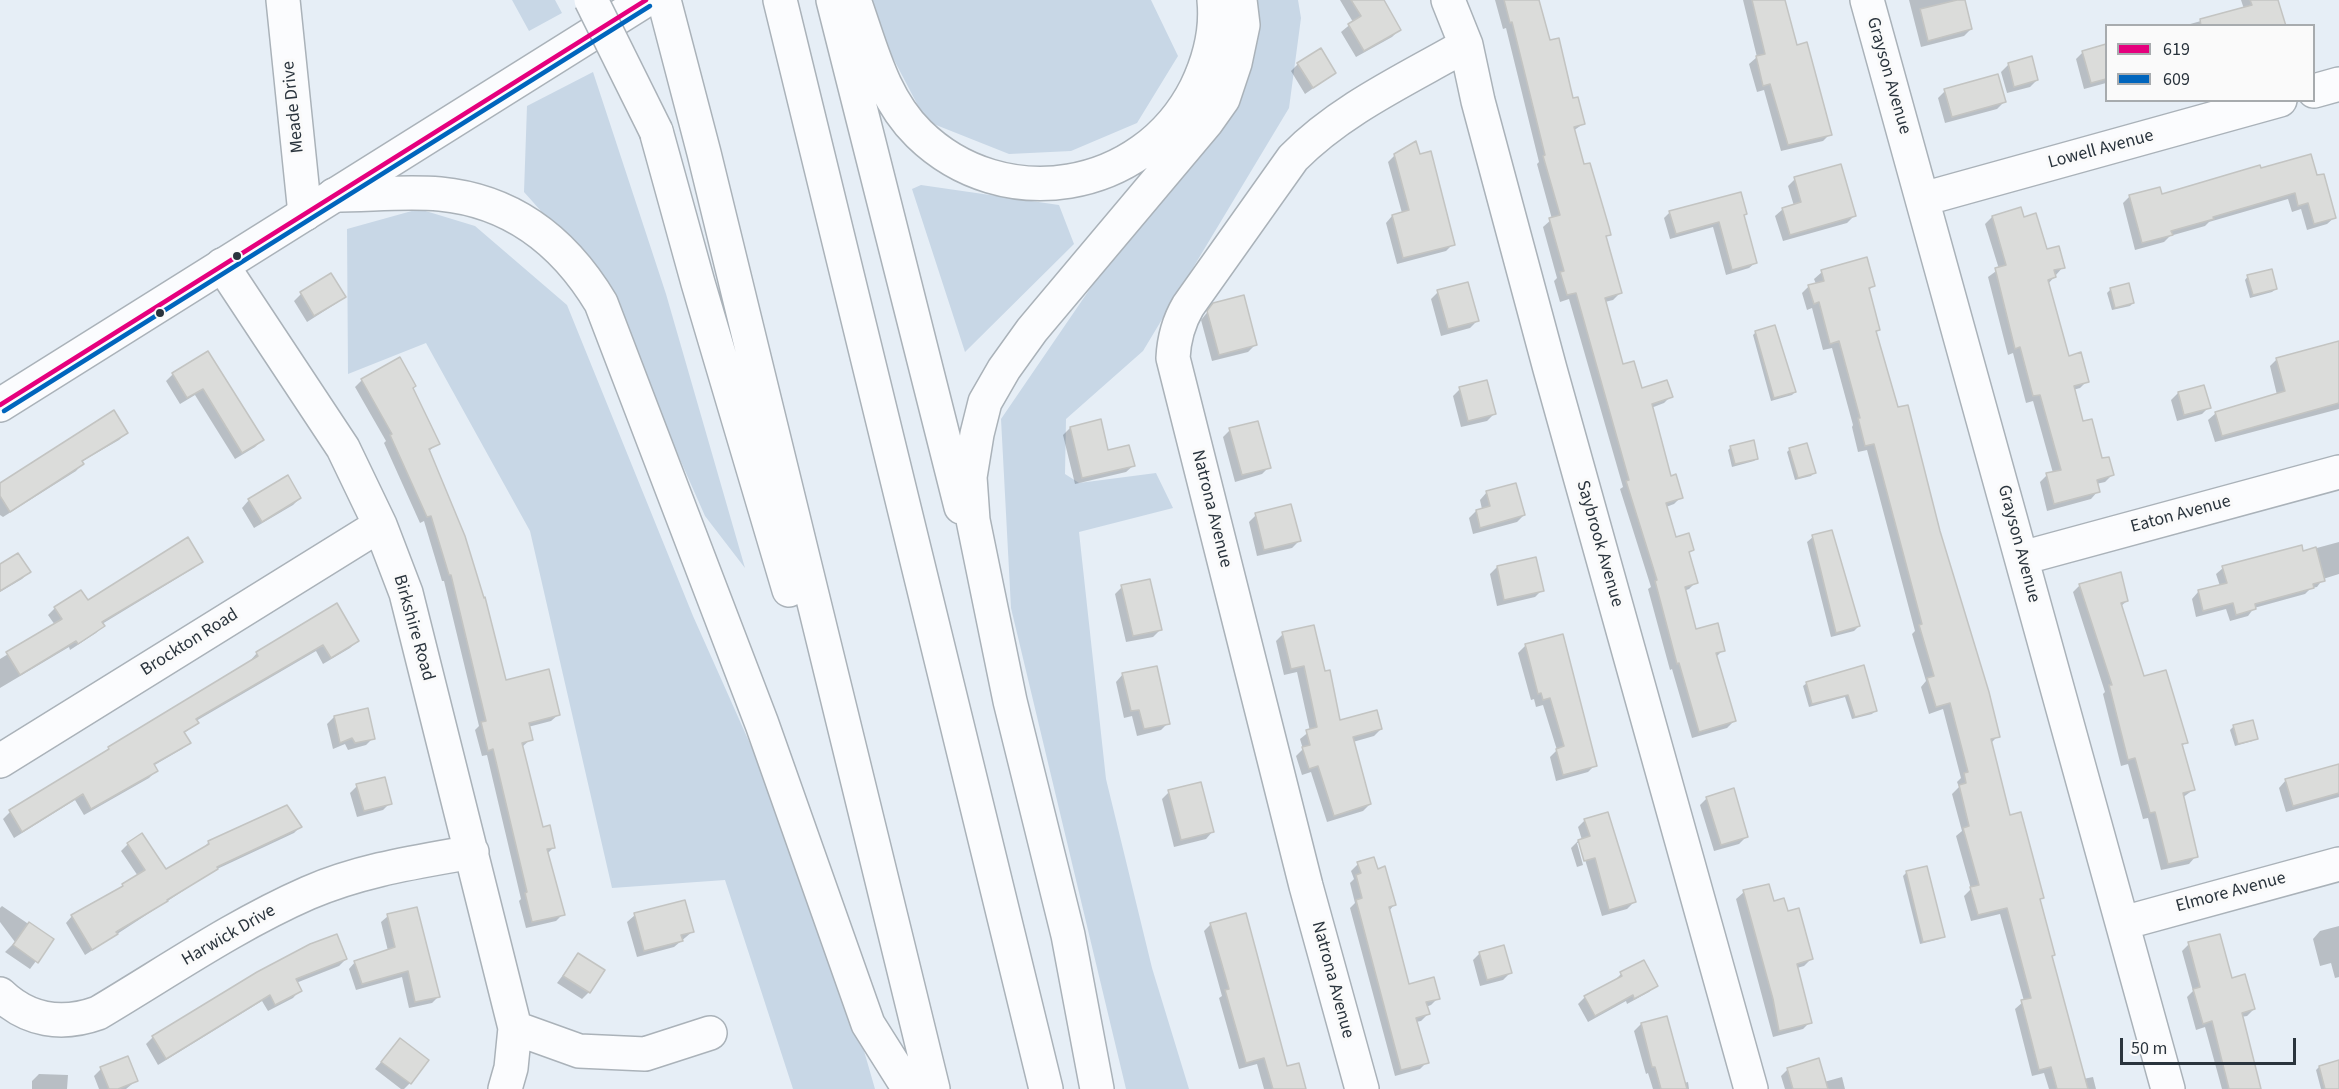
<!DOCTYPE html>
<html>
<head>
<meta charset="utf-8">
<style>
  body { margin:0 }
  #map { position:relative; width:2339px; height:1089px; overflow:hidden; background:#e6eef6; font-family:"Source Sans 3",sans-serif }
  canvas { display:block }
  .legend { position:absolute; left:2105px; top:24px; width:210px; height:78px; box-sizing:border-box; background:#fafafa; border:2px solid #a7abae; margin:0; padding:8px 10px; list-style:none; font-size:18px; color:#2a343d }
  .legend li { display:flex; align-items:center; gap:12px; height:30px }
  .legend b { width:30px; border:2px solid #a7abae }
  .scale { position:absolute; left:2120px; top:1038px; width:176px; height:27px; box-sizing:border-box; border:3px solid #2a343d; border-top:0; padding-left:8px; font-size:18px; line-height:21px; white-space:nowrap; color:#2a343d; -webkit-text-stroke:4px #fafafa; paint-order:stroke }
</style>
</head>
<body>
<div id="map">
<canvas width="2339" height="1089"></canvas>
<ul class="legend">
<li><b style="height:8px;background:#e5007d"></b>619</li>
<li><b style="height:8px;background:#0065bd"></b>609</li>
</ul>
<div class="scale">50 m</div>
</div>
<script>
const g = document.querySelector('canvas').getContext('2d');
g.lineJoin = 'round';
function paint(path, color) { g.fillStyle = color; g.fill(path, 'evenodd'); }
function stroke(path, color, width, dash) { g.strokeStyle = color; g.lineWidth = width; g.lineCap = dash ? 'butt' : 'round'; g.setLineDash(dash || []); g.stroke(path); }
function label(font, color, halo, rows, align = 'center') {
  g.font = font + ' "Source Sans 3",sans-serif'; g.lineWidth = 6; g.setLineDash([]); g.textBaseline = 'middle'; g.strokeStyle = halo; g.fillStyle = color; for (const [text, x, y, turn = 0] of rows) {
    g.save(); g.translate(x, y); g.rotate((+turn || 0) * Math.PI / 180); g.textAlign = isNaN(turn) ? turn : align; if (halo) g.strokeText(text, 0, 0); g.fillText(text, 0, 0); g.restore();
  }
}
paint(new Path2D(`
  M512,0H555L562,13L529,31Z
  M867,0H1151L1178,56L1137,123L1071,151L1009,154L926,121L871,16Z
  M1248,0H1298L1301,18L1289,108L1143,351L1066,419L1065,474L1079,483L1156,473L1173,508L1079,532L1106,779L1152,968L1189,1089H1126L1011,608L1001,419L1111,258Z
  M593,72L666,294L745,568L705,516L599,276L524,192L527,106Z
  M921,185L1059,205L1074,244L965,352L912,189Z
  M419,209L475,226L567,305L693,616L822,905L875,1089H793L725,880L612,888L530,531L426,343L348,374L347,229Z`), '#c8d7e6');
paint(new Path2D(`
  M1340,0H1382L1399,30L1392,37L1356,57L1341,32L1353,22Z
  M1495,0H1538L1549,42L1583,124L1573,131L1583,166L1609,234L1605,239L1620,293L1613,300L1605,302L1622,366L1641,390L1671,396L1664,403L1651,408L1670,478L1681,497L1674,504L1666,507L1675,539L1692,550L1688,554L1696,582L1689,589L1684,591L1695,631L1723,650L1716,657L1734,721L1727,728L1692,738L1672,669L1670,670L1648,589L1651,587L1620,489L1623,487L1569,299L1560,302L1554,281L1557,278L1543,227L1552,219L1537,164L1539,162L1506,28L1503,29Z
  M1743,0H1783L1796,47L1830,134L1823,141L1781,151L1764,90L1757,92L1749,64L1757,57Z
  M1909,0H1963L1971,29L1964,36L1921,47Z
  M2241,0H2277L2284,26H2183L2244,9Z
  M2106,45V83L2084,89L2076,59L2083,52Z
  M2031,58L2037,80L2030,87L2007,93L2001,72L2008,65Z
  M1298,64L1335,73L1305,94L1291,71Z
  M1945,91L2004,102L1997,109L1945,123L1938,98Z
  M1395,155L1453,244L1446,251L1397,264L1386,223L1392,216L1402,213L1388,162Z
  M2260,170L2316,177L2335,217L2327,224L2307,230L2301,209L2292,212L2288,199L2209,222L2205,226L2170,236L2164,242L2135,250L2123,203L2130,196H2161Z
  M1795,179L1854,216L1847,223L1783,241L1775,216L1783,209L1794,206L1788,186Z
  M1670,212L1743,216L1755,263L1749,268L1726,275L1713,227L1670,239L1664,218Z
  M1992,217L2023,219L2046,251L2063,267L2048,284L2068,357L2087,381L2080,388L2073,390L2082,423L2101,460L2112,475L2105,482L2096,484L2098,491L2091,499L2047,511L2040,482L2047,475L2053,473L2033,401L2026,403L2013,353L2008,355L1988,277L1999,269L1985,224Z
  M1822,272L1873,286L1868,291L1879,330L1875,333L1897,409L1939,532L1998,736L1990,744L2009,817L2042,898L2039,901L2051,957L2083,1079L2093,1077L2096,1089H2049L2044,1073L2032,1076L2015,1009L2024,1001L2000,914L1971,921L1964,896L1971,889L1956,836L1962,831L1952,794L1959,787L1957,782L1961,778L1943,709L1929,714L1921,687L1926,681L1912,634L1915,631L1867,450L1858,452L1852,427L1853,425L1832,348L1823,350L1812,308L1807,310L1802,293L1809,286L1816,284L1814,279Z
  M331,275L344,296L337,303L307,322L294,301L301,294Z
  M2248,276L2276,289L2272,292L2250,298L2245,280Z
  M2111,289L2133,303L2130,306L2112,310L2107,293Z
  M1438,292L1477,321L1470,328L1441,336L1431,299Z
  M1214,304L1255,345L1248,352L1212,361L1201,320Z
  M1756,332L1795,392L1792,395L1771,401L1753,335Z
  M2339,342V409L2215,442L2208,420L2216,413L2277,395L2270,366L2277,359Z
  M208,353L262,440L255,447L235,459L195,395L180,404L166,381L173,374Z
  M399,359L411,389L438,443L428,452L505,682L558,715L551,721L528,727L531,739L522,747L542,829L554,847L547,854L563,914L556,921L526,928L519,901L521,899L487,755L482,756L475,730L479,726L444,581H442L424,521L420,523L384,443L386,441L355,387L362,380Z
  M1460,389L1494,414L1487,421L1461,427L1453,396Z
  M2178,393L2209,407L2202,414L2177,421L2171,400Z
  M1070,428L1107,452L1134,465L1126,472L1075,484L1063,435Z
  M1230,430L1269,467L1262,474L1235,482L1223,437Z
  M126,433L119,440L81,462L82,464L76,471L3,517L0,515V485Z
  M1731,447L1757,458L1754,461L1732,467L1728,450Z
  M1790,449L1814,473L1811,476L1795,480L1787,452Z
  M1487,492L1524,515L1517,522L1473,534L1469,518L1476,511L1482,509L1480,500Z
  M300,498L293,505L254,528L242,508L249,500Z
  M1256,515L1299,541L1292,548L1257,556L1249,522Z
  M1813,537L1859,626L1854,631L1831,637L1807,542Z
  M2339,542V574L2323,579L2317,587L2311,588L2305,594L2254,608L2248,616L2230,621L2226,609L2196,617L2192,599L2198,592L2220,586L2216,574L2223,568L2302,552Z
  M201,561L194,568L102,624L103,626L96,633L70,650L69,647L0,688V659L55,625L48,615L55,608L88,602Z
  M0,565L29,572L22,579L0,592Z
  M1497,567L1542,590L1535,597L1497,606L1490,574Z
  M2080,585L2127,601L2121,606L2143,677L2186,742L2181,747L2193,790L2182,798L2196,856L2189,864L2161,870L2148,818L2143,819L2128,764L2121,766L2103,694L2105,692L2073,592Z
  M1122,587L1160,630L1153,637L1126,642L1115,594Z
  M337,605L357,641L350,648L323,664L316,651L196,721L197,723L183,734L189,742L182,749L153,766L156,771L149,778L84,815L75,800L14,838L3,819L10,812L101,755L109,748L251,662L250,661L257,653Z
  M1283,634L1323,673L1339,722L1381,729L1374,736L1353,742L1370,804L1363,811L1327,822L1311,772L1302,775L1296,756L1303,749L1300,739L1310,731L1297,672L1284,675L1276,641Z
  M1526,645L1595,765L1588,772L1556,781L1550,757L1557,750L1543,705L1536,707L1534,699L1531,700L1518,653Z
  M1863,667L1875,711L1872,714L1852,719L1845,697L1809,707L1803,686L1807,683Z
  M1123,674L1168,723L1161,730L1137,736L1132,716L1124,718L1116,682Z
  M334,717L373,738L366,745L348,750L345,744L333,749L327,724Z
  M2234,726L2257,738L2253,741L2235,746L2230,730Z
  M2339,765V797L2286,812L2279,788L2286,780Z
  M357,786L390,803L383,810L357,817L350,793Z
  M1169,792L1213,831L1206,839L1174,847L1162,799Z
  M1707,798L1746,837L1739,844L1714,851L1700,805Z
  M1585,820L1634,902L1627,909L1602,916L1580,843H1577L1583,865L1577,867L1571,848L1578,841L1582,840L1578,827Z
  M300,827L294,833L215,870L85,955L66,923L72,916L118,891L138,876L121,851L128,844L165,871L202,849L209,842Z
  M1358,864L1394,905L1389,911L1408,985L1438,998L1431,1005L1426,1007L1428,1014L1421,1021L1416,1022L1427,1062L1420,1069L1395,1076L1350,908L1355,903L1350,883L1354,879L1351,871Z
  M1926,868L1943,936L1940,939L1920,944L1903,876L1906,873Z
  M1744,892L1773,903L1787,913L1811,959L1804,966L1797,968L1810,1022L1803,1029L1773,1037L1736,899Z
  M2,906L52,940L30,969L5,952L15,942L0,922V908Z
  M635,915L692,932L674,947L637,957L627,922Z
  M388,916L438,997L432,1003L409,1008L402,977L356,990L349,969L355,962L388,951L381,922Z
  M1211,924L1286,1068L1304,1089H1264L1257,1064L1239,1069L1219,998L1222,996L1204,931Z
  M2339,926V977L2335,978L2331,963L2320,966L2313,939L2320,931Z
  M2189,944L2231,980L2254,1009L2247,1016L2241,1017L2259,1089H2222L2205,1027L2196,1030L2187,997L2193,991L2182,951Z
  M1480,953L1510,973L1503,980L1480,986L1473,960Z
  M578,955L589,992L582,999L557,983Z
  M346,959L339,966L296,983L300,990L293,998L268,1011L262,1001L158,1065L146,1044L153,1037L258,974Z
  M1643,962L1656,985L1649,992L1627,1004L1626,1001L1588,1022L1578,1004L1585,997L1614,981L1621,974Z
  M1666,1018L1684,1083L1688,1082L1689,1089H1653L1648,1073L1646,1074L1634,1031L1641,1024Z
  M400,1040L410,1083L404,1089H401L375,1069Z
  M2319,1067L2339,1068V1089H2321L2316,1070Z
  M101,1069L137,1080L126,1089H99L94,1076Z
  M1788,1069L1824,1082L1842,1077L1845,1089H1785L1781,1076Z
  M39,1074L68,1075L67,1089H32V1081Z`), '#0003');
const building = new Path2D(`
  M1351,0H1384L1401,30L1364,51L1348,24L1361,16Z
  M1504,0H1539L1550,40L1559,38L1573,98L1578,97L1585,124L1574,127L1584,164L1590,163L1609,227L1611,235L1606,236L1622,293L1605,298L1623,364L1634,361L1642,388L1667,380L1673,397L1652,404L1671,476L1676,474L1683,498L1666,503L1676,537L1689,533L1694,550L1689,552L1698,583L1685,587L1696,629L1718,623L1725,651L1716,653L1736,721L1699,732L1679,663L1677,664L1655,581L1657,580L1626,481L1629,480L1576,293L1567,295L1560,272L1564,271L1549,218L1560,215L1543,156L1545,155L1512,22L1510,23Z
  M1752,0H1785L1797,45L1807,42L1832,135L1788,145L1770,84L1763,86L1756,56L1765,54Z
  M1957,0H1965L1972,29L1928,41L1920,9Z
  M2250,0H2278L2286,26H2201L2200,19L2252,5Z
  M2106,44V79L2091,83L2082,51Z
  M1321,48L1336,73L1313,88L1297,63Z
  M2032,56L2038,80L2014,87L2008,63Z
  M1998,74L2006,102L1952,117L1944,89Z
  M1416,141L1420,154L1431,151L1455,245L1403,258L1392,215L1409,210L1394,154Z
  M2311,154L2317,175L2324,174L2336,218L2314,224L2308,203L2298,206L2295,193L2213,217L2214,219L2171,231L2173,235L2142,243L2129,195L2160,187L2162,194L2260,165L2261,168Z
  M1841,164L1856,216L1790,235L1782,208L1801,202L1794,177Z
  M1741,192L1747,214L1744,215L1757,263L1732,270L1719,222L1676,234L1669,211Z
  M2021,207L2024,217L2036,213L2047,249L2059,246L2065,268L2054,270L2056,277L2048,280L2069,356L2081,352L2089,382L2074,386L2083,421L2092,419L2102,458L2109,457L2114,475L2097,480L2100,492L2054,504L2046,473L2061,470L2040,395L2033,396L2020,347L2015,349L1995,268L2006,265L1992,216Z
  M1867,257L1875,286L1869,288L1880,330L1876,331L1898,407L1908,405L1940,531L1989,692L2000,737L1991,739L2010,815L2021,812L2044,898L2040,899L2055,955L2052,956L2088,1089H2057L2051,1067L2039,1070L2021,1000L2031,998L2007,908L1978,915L1970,887L1979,885L1963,828L1969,826L1959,785L1966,783L1964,773L1968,772L1950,703L1936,707L1927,678L1934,676L1919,625L1922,624L1874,444L1865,446L1858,418H1860L1839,341L1830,344L1819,302L1814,304L1808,285L1824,281L1821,270Z
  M2272,269L2277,289L2253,295L2247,275Z
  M331,273L346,297L314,316L300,292Z
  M1468,282L1479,321L1448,329L1437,290Z
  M2129,283L2134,303L2115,308L2110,288Z
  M1244,295L1257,345L1219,355L1207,311L1213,303Z
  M1775,325L1796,392L1774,398L1755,331Z
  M2339,341V403L2222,436L2215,412L2285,391L2276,358Z
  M208,351L264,440L242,453L203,389L187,398L172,373Z
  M400,357L416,386L413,388L440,444L429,449L465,536L484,598L485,597L506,680L549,669L560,715L529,723L533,740L522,743L543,827L550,825L555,848L547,849L565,915L532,922L525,893L527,892L493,749L488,751L481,722L486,721L451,575H449L431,516L427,517L390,435L392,434L361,379Z
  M1487,380L1496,414L1468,421L1459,387Z
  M2204,385L2211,408L2184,415L2178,392Z
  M114,410L128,433L82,461L84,464L10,512L0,496V483Z
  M1101,419L1108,450L1129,445L1135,466L1082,478L1070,427Z
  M1258,421L1271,468L1242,475L1229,428Z
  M1754,440L1758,459L1735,464L1730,446Z
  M1807,443L1816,473L1798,478L1789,448Z
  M288,475L301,498L262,522L248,499Z
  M1516,483L1525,515L1480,528L1476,510L1490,506L1486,491Z
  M1291,504L1301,541L1264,550L1255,513Z
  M1832,530L1860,626L1836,633L1812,535Z
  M188,537L203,562L102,622L105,626L78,644L76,641L20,675L6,652L62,619L54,607L81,590L88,600Z
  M2302,545L2303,551L2316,547L2325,581L2313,584L2314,588L2255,604L2256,609L2236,615L2233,603L2203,611L2198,590L2227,583L2222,566Z
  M18,553L31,572L0,591V564Z
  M1536,557L1544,591L1504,600L1497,566Z
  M2121,572L2128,601L2121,603L2144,676L2166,670L2188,743L2182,744L2195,790L2183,793L2198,857L2168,864L2155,812L2150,813L2135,758L2128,760L2109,685H2112L2079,584Z
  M1150,579L1162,630L1133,636L1121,585Z
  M337,603L359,641L331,658L323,645L196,719L199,723L184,732L191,743L154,764L158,771L91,809L83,794L22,832L9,810L109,749L108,747L258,656L256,652Z
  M1314,625L1325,671L1330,670L1340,720L1377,710L1382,729L1353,737L1371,804L1334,816L1318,766L1309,769L1302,747L1310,745L1306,730L1317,727L1304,666L1291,669L1282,632Z
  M1563,634L1597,766L1563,775L1556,749L1564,746L1550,698L1543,700L1541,693L1538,694L1525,644Z
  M1864,665L1877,711L1855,717L1848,695L1812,704L1806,682Z
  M1157,666L1170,724L1144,729L1139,710L1131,711L1122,673Z
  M368,708L375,739L355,743L352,738L340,743L334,716Z
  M2253,720L2258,739L2238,744L2233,725Z
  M2339,764V793L2293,806L2285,779Z
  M385,777L392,804L364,811L356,784Z
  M1201,782L1214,832L1181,840L1168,790Z
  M1734,788L1748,837L1721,845L1706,797Z
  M287,805L302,827L217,867L218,869L167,900L168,901L116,932L118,934L92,950L71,915L123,886L122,884L145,870L127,843L142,833L166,869L209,844L208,841Z
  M1608,812L1636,902L1609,910L1595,858L1584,861L1578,840L1590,836L1584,819Z
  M1374,857L1378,869L1385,866L1396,905L1389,907L1409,984L1434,977L1440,999L1426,1002L1430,1014L1416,1018L1429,1063L1401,1070L1356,900L1362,898L1356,875L1361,873L1357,862Z
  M1927,866L1945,937L1923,942L1906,871Z
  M1769,884L1774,901L1784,898L1788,911L1799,908L1813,959L1797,964L1812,1023L1779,1031L1773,999L1743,890Z
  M685,900L694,932L681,935L683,941L644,951L634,913Z
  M417,907L440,997L415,1002L408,971L362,984L354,961L395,947L387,914Z
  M1246,913L1287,1066L1299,1063L1306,1089H1273L1264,1058L1246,1063L1225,990L1229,989L1210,923Z
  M29,922L54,939L38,963L13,945Z
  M337,934L347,959L296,979L302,991L275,1005L270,995L166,1059L152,1036L257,972L310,944Z
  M2220,934L2232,978L2245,974L2255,1009L2242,1013L2261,1089H2229L2212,1021L2203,1024L2193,989L2200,987L2188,942Z
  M1504,945L1512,973L1487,980L1479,952Z
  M578,953L605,970L590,993L563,976Z
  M1644,960L1658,986L1634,999L1633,995L1595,1016L1584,996L1622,976L1620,972Z
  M1667,1016L1687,1089H1661L1655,1067H1652L1641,1023Z
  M400,1038L429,1060L411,1084L381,1062Z
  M128,1056L138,1081L118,1089H109L100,1067Z
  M1819,1058L1828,1089H1793L1787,1068Z
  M2339,1060V1089H2325L2319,1066Z`);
paint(building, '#dbdcda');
stroke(building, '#c3c4c2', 1.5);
const minor = new Path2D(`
  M283,0L305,214
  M1448,0L1466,45L1478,101L1550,369L1751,1089
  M1867,0L2168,1089
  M2314,91L2339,84
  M1923,199L2280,100
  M222,265L343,448L380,525L406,593L515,1028L579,1051L645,1054L710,1033
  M2022,558L2339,472
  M0,761L380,525
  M2123,923L2339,864
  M0,994C28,1021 62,1026 98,1013C167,972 235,925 308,893C361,870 416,862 472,852
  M505,1089L511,1068L515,1028
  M1362,1089L1306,886L1173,358C1174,338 1178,323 1188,306L1293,158C1341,109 1407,79 1466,45`);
const major = new Path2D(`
  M0,405L646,0`);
const highway = new Path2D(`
  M664,0L704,153L933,1089
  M780,0L1046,1089
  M833,0L961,507
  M854,0C871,47 882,98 919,134C1003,216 1143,193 1196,88C1209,61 1217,30 1214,0
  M656,131L698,283L789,590
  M334,195C369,195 406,191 440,194C513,201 565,243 601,303L762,724L868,1024L909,1089
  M1097,1089L1068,935L1010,701L973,520L970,477L977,434L985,402L1004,369L1032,330L1206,123L1223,99L1235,63L1243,25L1240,0`);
stroke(minor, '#aab2b9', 36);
stroke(major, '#aab2b9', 36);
stroke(highway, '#aab2b9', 36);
stroke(minor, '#fbfcfe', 33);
stroke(major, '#fbfcfe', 33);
stroke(highway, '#fbfcfe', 33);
const highwayBridge = new Path2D(`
  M591,0L656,131`);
stroke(highwayBridge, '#aab2b9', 36, []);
stroke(highwayBridge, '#fbfcfe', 33);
stroke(new Path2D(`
  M0,405L646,0`), '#e5007d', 4.5);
stroke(new Path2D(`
  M4,411L650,6`), '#0065bd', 4.5);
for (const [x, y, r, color] of [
  [237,256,5,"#2a343d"],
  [160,313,5,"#2a343d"]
]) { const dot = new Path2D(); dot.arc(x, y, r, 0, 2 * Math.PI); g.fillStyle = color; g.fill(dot); stroke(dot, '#fafafa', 2); }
label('18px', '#2a343d', '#fafafa', [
  ["Grayson Avenue",1888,76,74],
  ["Meade Drive",294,107,-96],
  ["Lowell Avenue",2101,150,-15],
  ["Natrona Avenue",1211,509,76],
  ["Eaton Avenue",2181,515,-15],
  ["Saybrook Avenue",1599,544,74],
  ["Grayson Avenue",2018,544,75],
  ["Birkshire Road",413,628,74],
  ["Brockton Road",190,643,-32],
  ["Elmore Avenue",2231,893,-15],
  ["Harwick Drive",229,936,-30],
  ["Natrona Avenue",1332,980,75]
]);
</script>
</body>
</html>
